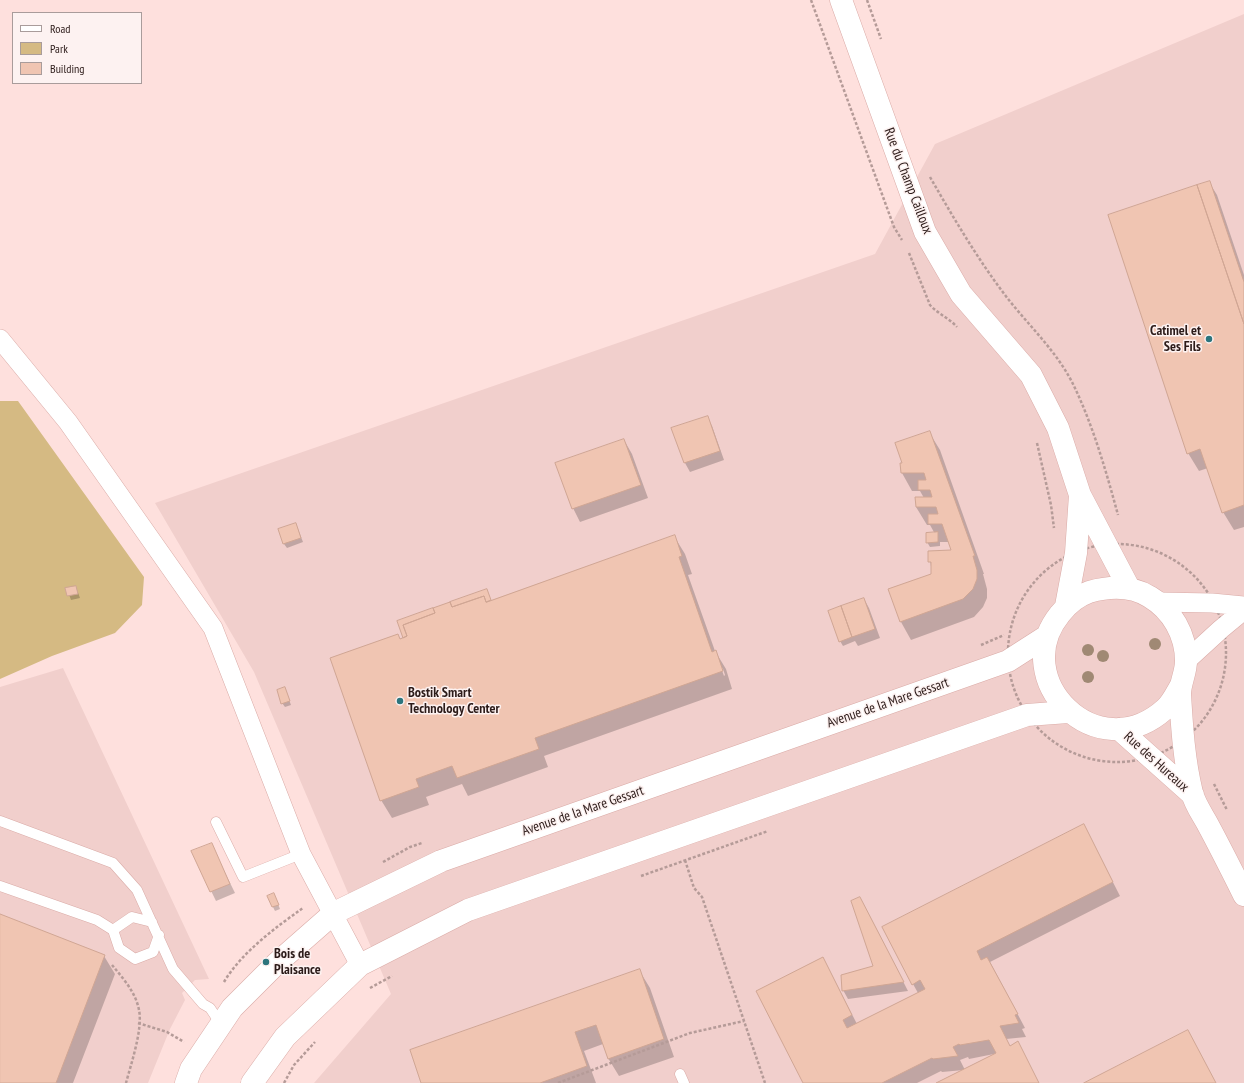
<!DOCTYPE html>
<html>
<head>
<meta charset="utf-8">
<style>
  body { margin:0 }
  #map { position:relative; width:1244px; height:1083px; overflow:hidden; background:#fee0dd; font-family:"PT Sans Narrow",sans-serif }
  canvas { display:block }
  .legend { position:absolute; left:12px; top:12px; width:130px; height:72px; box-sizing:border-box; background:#fdf2f1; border:1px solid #a99c9b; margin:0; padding:5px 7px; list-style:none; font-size:12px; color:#2c1b19 }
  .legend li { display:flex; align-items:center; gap:8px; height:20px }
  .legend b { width:20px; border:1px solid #a99c9b }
</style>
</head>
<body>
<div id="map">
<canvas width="1244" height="1083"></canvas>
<ul class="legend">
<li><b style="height:5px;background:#fff"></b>Road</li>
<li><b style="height:11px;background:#d5ba83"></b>Park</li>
<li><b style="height:11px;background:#f0c5b2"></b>Building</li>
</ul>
</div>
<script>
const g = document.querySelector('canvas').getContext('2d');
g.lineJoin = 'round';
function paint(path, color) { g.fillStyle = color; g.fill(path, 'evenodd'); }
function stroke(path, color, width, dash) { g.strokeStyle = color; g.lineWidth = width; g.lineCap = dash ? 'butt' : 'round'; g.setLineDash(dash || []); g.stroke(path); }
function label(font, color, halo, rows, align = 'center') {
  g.font = font + ' "PT Sans Narrow",sans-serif'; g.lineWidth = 3; g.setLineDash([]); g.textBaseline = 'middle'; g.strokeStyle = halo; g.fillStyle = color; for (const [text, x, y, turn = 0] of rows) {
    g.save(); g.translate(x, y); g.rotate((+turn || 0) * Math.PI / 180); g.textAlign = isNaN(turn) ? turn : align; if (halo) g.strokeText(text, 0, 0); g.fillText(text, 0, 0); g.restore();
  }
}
paint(new Path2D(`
  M1244,14V1083H314L391,994L254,672L155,503L875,254L935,144Z
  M63,668L209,979L195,980L182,993L185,1000L170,1029L148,1083H0V687Z`), '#f1cfcc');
paint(new Path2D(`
  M0,401H18L144,577L142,605L115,633L52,656L0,679Z`), '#d5ba83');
paint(new Path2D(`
  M1209,182L1217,195L1244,275V527L1234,530L1223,512L1208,468L1199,471L1188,453Z
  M707,417L712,426L724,460L690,472L685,463L673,429Z
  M929,432L940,450L984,574H983L987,589V598L983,607L974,617L911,640L901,622L932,574L929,552L952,551L949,542H940V546L930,547L927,542L935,534L930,525H927L916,507V498H924L920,491H912L902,473L901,464Z
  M624,440L632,454L648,498L580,522L573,508Z
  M296,524L303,542L287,548L284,544Z
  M674,536L685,554L692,574L688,575L715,651L726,669L732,689L544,756L548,767L468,796L462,784L426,797L429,805L392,818L381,800L400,639L489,595L491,601ZM720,665L723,669L725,675L724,676Z
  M76,587L80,598L71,600L67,589Z
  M864,599L869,608L880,638L858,646L855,641L843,646L840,641Z
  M285,689L291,705L285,707L282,703Z
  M1091,839L1120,896L990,962L1025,1028L1022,1029L1026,1037L1006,1039L1010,1047L1018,1043L1039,1083H938L964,1070L942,1072L941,1071L917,1083H804L823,958L857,1024L918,993L913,984ZM994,1054L965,1070L960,1060L968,1057L969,1059Z
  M211,844L235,893L216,901L192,852Z
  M268,897L276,899L280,909L275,911Z
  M865,907L908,991L848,999L843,990L875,967Z
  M0,915L104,956L115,974L73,1083H0Z
  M639,970L650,988L674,1057L619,1076L608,1058L603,1044L584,1051L596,1083H422Z`), '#0003');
const building = new Path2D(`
  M1210,181L1244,282V324L1197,185Z
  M1197,185L1244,324V505L1222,513L1200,449L1187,454L1108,215Z
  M708,416L720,451L684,463L671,428Z
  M930,431L975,556H973L977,570V579L973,589L963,599L900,622L888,589L931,574V562H928V551L951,550L942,524H928V514H938L936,507H916L915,497H932L930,490H918V480H926L924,473H901L900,463H902L895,443Z
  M624,439L641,485L572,509L555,463Z
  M296,523L301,538L283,544L278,529Z
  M938,532V542L926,543V533Z
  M675,535L682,556L679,557L712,652L716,650L723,671L535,738L539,749L457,778L452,766L416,779L419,787L380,801L330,658L398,634L400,639L407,636L403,625L435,613L433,608L450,602L452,607L484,596L486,602Z
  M76,586L78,594L67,596L65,588Z
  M487,589L491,600L486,602L484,596L452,607L450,602Z
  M864,598L875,629L852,637L841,606Z
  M841,606L852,637L839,642L828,611Z
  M433,608L435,613L403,625L407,636L403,638L397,621Z
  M285,687L290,701L281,704L277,690Z
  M1084,824L1113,882L977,951L981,960L987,957L1018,1014L1015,1015L1019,1023L1000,1026L1010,1046L1018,1041L1039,1083H936L996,1053L989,1040L960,1045L959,1044L953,1047L958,1056L933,1059L932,1058L882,1083H803L756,991L823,957L852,1015L843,1020L847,1028L925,989L920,980L912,985L882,927Z
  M212,843L230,884L210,892L191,851Z
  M274,893L279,905L272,907L267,896Z
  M860,897L904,982L842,991L841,975L873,966L851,901Z
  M0,914L105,955L56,1083H0Z
  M640,969L664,1039L608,1059L596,1025L575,1032L587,1066L540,1083H421L410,1050Z
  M1188,1030L1216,1083H1084Z`);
paint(building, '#f0c5b2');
stroke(building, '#d0a694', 1);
const service = new Path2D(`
  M0,821L113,863L137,890L173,969L203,1004L210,1008L220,1023
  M216,822L243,877L301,854
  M0,886L97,920L113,930L119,948L135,959L153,952L159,935
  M113,930L132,917L152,922
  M680,1074L684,1083`);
const minor = new Path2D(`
  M0,339L68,422L213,628L301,854L360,965
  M1159,602L1212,603L1244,606
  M1186,661L1221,629L1244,610`);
const tertiary = new Path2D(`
  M841,0L925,232L961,294L1031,375L1058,428L1080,495L1129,588
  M1066,606L1076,553L1080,495
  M1180,687C1176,694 1171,704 1165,709C1097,770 1007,679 1060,614C1067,605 1078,596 1089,592C1110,586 1131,585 1150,597C1172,610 1186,635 1186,661C1186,673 1180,683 1180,694C1182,728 1184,760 1192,793C1195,804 1202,814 1207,823C1220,847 1232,871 1244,895
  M1119,729L1193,795
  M186,1083L191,1069L232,1008L277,963L334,913L441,861L1008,661L1047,636
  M252,1083L285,1037L360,965L468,910L1027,715L1068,712`);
stroke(service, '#daaba7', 11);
stroke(minor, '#daaba7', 20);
stroke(tertiary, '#daaba7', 23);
stroke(new Path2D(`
  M811,0L894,227L902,240
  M867,0L881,39
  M930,177C953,217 977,258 1005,295C1027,324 1056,350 1073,384C1093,425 1106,471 1118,515
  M909,253L930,305C938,314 949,318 957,327
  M1037,443L1051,505L1054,528
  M1008 653a109 109 0 1 1 218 0a109 109 0 1 1-218 0Z
  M981,645L1004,635
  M1214,784L1227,810
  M685,860L694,888L702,897L765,1083
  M383,862L410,847L422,843
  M641,876L768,831
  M112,965C123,978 136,993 139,1010C143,1029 131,1064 126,1083
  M224,982C241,953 276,927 303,908
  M370,988L392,976
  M138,1023L167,1032L184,1042
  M284,1083L294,1065L315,1042
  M558,1083L690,1033L744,1021`), '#b59b98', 2.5, [3, 2]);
stroke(service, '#fff', 10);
stroke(minor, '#fff', 19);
stroke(tertiary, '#fff', 22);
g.fillStyle = '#a08974';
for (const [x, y] of [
  [1155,644],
  [1088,650],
  [1103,656],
  [1088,677]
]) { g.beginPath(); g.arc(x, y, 6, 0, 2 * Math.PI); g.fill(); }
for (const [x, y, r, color] of [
  [1209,339,4,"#2c757d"],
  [400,701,4,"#2c757d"],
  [266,962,4,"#2c757d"]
]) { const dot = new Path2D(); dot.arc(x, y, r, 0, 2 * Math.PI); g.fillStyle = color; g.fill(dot); stroke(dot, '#fdf2f1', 1.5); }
label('14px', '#2c1b19', '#fdf2f1', [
  ["Rue du Champ Cailloux",908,181,69],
  ["Avenue de la Mare Gessart",888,703,-19],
  ["Rue des Hureaux",1156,762,42],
  ["Avenue de la Mare Gessart",583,811,-19]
]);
label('bold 14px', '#2c1b19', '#fdf2f1', [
  ["Catimel et",1201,331,"right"],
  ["Ses Fils",1201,347,"right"],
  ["Bostik Smart",408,693],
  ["Technology Center",408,709],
  ["Bois de",274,954],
  ["Plaisance",274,970]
], 'left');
</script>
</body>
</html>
